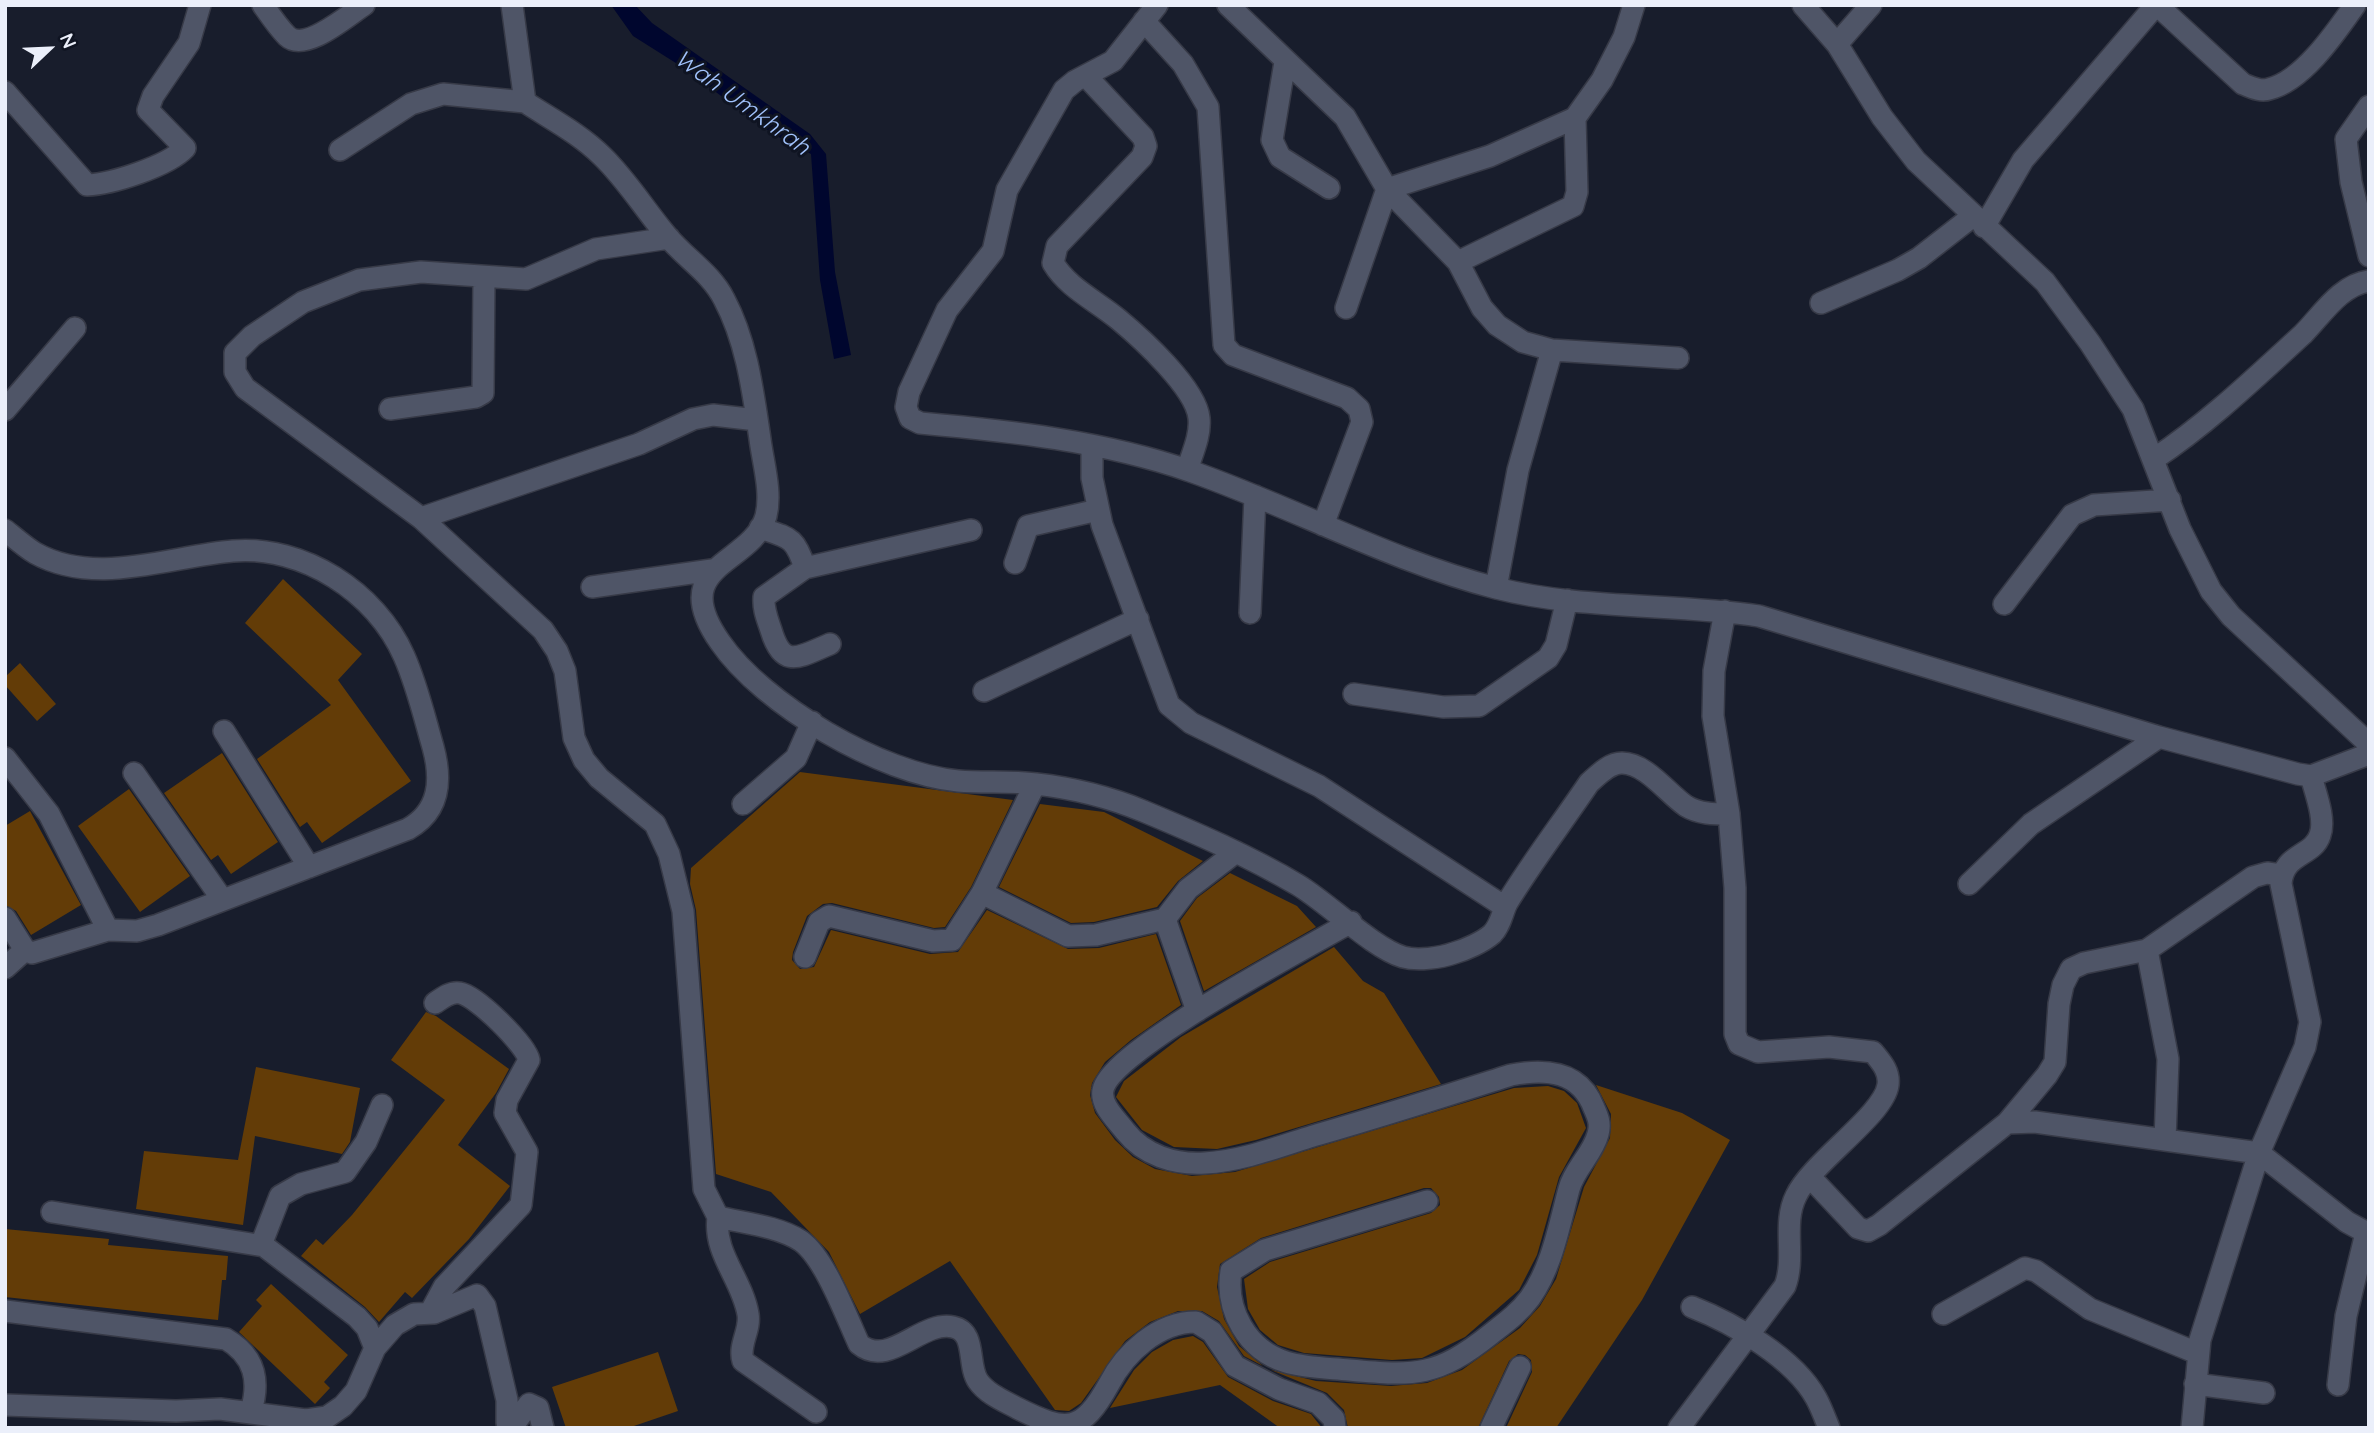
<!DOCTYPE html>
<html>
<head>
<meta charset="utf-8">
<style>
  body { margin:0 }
  #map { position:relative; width:2374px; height:1433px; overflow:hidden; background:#181d2c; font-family:Quicksand,sans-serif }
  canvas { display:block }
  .frame { position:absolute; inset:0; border:7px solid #ebeffa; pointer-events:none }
  .north { position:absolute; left:14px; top:14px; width:70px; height:70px; -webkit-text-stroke:5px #0f1422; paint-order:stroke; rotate:67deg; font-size:19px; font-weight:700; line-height:28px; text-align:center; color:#ebeffa }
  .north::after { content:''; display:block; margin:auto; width:24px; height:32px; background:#ebeffa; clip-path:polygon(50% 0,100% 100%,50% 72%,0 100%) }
</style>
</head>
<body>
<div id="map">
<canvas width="2374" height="1433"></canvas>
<div class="frame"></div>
<div class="north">N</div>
</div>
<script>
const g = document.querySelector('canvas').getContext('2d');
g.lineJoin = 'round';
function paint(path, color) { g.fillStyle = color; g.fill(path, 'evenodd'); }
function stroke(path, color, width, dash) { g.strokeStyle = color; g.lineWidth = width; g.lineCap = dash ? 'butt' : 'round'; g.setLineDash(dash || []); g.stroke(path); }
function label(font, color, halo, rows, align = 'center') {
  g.font = font + ' Quicksand,sans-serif'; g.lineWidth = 6; g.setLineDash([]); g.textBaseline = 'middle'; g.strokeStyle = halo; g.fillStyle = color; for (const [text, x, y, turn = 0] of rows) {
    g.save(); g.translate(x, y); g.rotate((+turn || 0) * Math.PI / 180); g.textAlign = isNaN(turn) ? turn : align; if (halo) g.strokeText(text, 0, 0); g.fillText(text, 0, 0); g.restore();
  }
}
paint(new Path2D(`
  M611,5H635L652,23L810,134L826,154L835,272L851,355L834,359L820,280L811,154L773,134L679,65L633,36Z`), '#00062e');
paint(new Path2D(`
  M283,579L362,654L338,680L411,781L322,843L307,822L300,827L257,759L331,705L245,623Z
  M20,663L56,704L37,721L5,685V677Z
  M222,753L278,842L231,874L218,855L211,860L164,793Z
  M800,772L1013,800L971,887L945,927L934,928L832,903L823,904L807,916L793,952L792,960L800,969L814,967L831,930L930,954L958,952L987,910L1068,949L1099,948L1156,934L1181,1005L1131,1040L1105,1062L1092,1083L1090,1095L1095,1113L1115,1140L1133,1157L1155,1169L1192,1176L1235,1172L1514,1088L1548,1086L1564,1091L1577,1103L1586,1128L1559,1177L1537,1255L1519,1290L1465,1337L1422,1358L1392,1360L1304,1353L1278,1345L1260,1330L1248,1309L1244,1279L1270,1262L1431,1213L1440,1205L1439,1197L1431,1188H1424L1261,1238L1220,1264L1217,1287L1224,1319L1239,1346L1263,1366L1244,1356L1219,1321L1202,1311H1178L1150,1322L1125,1341L1081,1403L1069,1411L1055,1410L950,1261L860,1314L829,1252L771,1192L716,1174L696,910L690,884L691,868Z
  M129,789L190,876L140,912L78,826Z
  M1040,804L1104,812L1203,861L1178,881L1157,907L1094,922L1071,923L999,887Z
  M30,811L81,905L31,935L16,911L5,905V826Z
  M1230,873L1297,906L1316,927L1204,991L1180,921L1197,898Z
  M1334,947L1363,981L1384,993L1441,1084L1256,1140L1217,1149L1174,1147L1142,1130L1116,1097L1124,1081L1181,1037Z
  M426,1012L436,1016L509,1069L496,1093L458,1145L510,1186L469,1239L412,1298L405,1292L379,1322L365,1307L301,1256L316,1239L323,1245L352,1215L445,1100L391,1060Z
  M256,1067L360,1088L350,1142L342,1154L255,1136L243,1225L136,1209L144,1151L238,1160Z
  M1596,1085L1682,1113L1730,1140L1642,1300L1556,1428H1506L1532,1372L1531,1360L1525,1355L1518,1354L1509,1361L1478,1428H1348L1344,1410L1327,1393L1271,1370L1316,1381L1391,1386L1427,1383L1462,1370L1520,1328L1540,1306L1556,1279L1584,1187L1610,1138L1611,1114Z
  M5,1229L109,1239L108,1245L228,1256L226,1280H222L218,1320L5,1297Z
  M271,1284L348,1355L324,1382L330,1388L315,1404L239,1332L262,1306L256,1300Z
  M1193,1336L1203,1342L1228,1377L1273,1401L1311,1414L1322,1428H1280L1220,1385L1110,1408L1134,1370L1152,1352L1173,1340Z
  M658,1352L678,1411L628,1428H566L552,1387Z`), '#633c07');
const minor = new Path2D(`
  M263,5C270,15 278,27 287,36C305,53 347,16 364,5
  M512,5L525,102C551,119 580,134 602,156C627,180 645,210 667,236C685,258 711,273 724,299C747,342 753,392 760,439C763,463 772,492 766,516C752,566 665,563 720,642C763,705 882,774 958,781C984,783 1010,781 1036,784C1072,788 1109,797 1143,811C1196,833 1249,856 1298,885C1328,903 1373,948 1403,957C1417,961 1440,958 1454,953C1465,950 1483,942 1492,934C1501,925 1502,913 1507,903C1532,862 1562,823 1589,783C1598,775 1609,763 1622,763C1646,763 1668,794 1686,806C1699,814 1714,814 1729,814
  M1157,5L1113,61L1075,81L1064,90L1007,190L993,251L947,310L909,392L906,407L910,418L920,423C1010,431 1103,441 1190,471C1293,507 1391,561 1496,588C1582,610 1672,603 1759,616L2159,737L2298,774L2311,776L2369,754
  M1228,5L1345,117L1387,189L1458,262L1482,308L1497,325L1523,342L1552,350L1678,358
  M1803,5L1837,44L1882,117L1916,161L2045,282L2090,343L2133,409L2180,529L2211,591L2231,616L2369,744
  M2157,5L2243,84C2251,87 2260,92 2269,89C2303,81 2336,32 2355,5
  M1144,21L1183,64L1208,107L1224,345L1233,355L1347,398L1359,409L1362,422L1323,525
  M1837,44L1871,5
  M1285,62L1272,140L1280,157L1329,188
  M1086,76L1143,137L1146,146L1142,157L1057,246L1053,263C1068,288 1095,300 1118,319C1141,338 1196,388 1199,418C1201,435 1192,454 1187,470
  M5,92L87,185C112,184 168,166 185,148L148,110L153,96L189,43L200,5
  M2369,106L2346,139L2351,182L2369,256
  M340,150L411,104L443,94L525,102
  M1984,227L2023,160L2156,5
  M669,238L596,249L526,279L421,272L359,280L303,302L252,336L235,353V372L245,388L421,518L543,630L557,651L565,671L574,738L584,760L599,778L655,824L669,854L683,911L704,1189L718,1217C743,1223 778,1226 801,1241C825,1258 846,1316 859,1344C889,1369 921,1320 953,1327C977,1332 967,1365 978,1381C987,1394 1004,1401 1017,1408C1067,1433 1082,1433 1109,1384C1125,1353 1158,1322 1196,1322L1212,1332L1235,1366L1279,1389L1318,1403L1334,1419L1335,1428
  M1458,262L1573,206L1577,192L1575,118L1602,80L1624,37L1634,5
  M1821,303L1898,270L1919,258L1973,216
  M1346,308L1387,189L1490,156L1575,118
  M390,409L476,397L483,393L484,277
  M5,410L75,328
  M1092,446V478L1102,525L1169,705L1191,723L1319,786L1505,907
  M2154,459C2207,424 2256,377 2303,334C2322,315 2340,285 2369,281
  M421,518L639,444L693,419L713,415L757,420
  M760,528C790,538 795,537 805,568
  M5,530C15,538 25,547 35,553C96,587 170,556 233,551C303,545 376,592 404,656C417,685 424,716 433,747C442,780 440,811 408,829L158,925L137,931L108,930L32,953L25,950L5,918
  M1015,563L1028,526L1098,510
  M592,587L712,570
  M1496,588L1518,470L1552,350
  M2004,604L2072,515L2094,505L2170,500
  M1250,613L1255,496
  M830,644C799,657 783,670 771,630C767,618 763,609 764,597L805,568L971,530
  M984,691L1138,619
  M1354,694L1443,707L1479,706L1548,658L1556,645L1567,600
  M224,731L309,867
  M5,758L49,814L108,930
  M134,773L222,899
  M743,804L796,758L812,722
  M1969,884L2031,824L2159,737
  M982,893L1068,936L1096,935L1165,919
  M1351,922C1309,947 1110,1050 1103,1090C1100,1105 1116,1119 1125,1131C1144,1155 1174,1165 1205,1163C1242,1161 1278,1147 1313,1136C1380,1117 1445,1096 1511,1075C1547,1068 1580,1071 1594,1108C1598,1117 1601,1124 1598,1134C1593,1154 1574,1169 1569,1189C1559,1226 1552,1267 1530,1298C1519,1313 1505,1323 1491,1334C1437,1377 1416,1376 1349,1370C1328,1368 1306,1368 1286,1362C1247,1350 1225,1310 1231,1271L1265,1250L1427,1201
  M2147,950L2168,1059L2165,1140
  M805,957L819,922L829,916L933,941L952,940L982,893L1035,784
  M5,968L25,950
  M1197,1011L1165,919L1188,889L1236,852
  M2007,1123L2035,1122L2259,1153L2347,1222L2369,1234
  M1810,1177L1858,1228L1868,1231L1879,1225L2007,1123L2047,1075L2055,1062L2059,1004L2063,985L2071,969L2084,963L2147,950L2253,877L2267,873L2281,875
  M52,1212L264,1246L357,1317L367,1328L375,1348
  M718,1217C713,1253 742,1279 748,1314C751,1330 738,1345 743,1361L816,1412
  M261,1245L280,1196L301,1184L345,1172L366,1142L382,1105
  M1692,1307C1733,1323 1794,1358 1816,1398C1821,1407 1825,1418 1829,1428
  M5,1311L226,1339C255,1356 260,1381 251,1411
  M430,1313L444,1287L521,1205L527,1152L505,1113L507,1100L529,1060C526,1045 477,996 460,993C451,991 442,998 435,1003
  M1943,1314L2025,1268L2036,1271L2090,1309L2197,1353
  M2195,1384L2264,1393
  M2338,1385L2346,1316L2366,1233
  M5,1405L176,1411L220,1409L306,1420L327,1417L343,1406L356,1391L375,1348L395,1325L414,1314L434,1313L477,1295L485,1306L507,1400V1423H515L529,1404L538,1408L543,1428
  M1491,1428L1520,1367
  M1679,1428L1785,1286C1796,1257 1782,1224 1796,1196C1812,1162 1884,1115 1888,1085C1890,1071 1881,1062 1873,1052L1829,1047L1758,1052L1739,1044L1735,1034V888L1729,814L1713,716L1714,671L1725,611
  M2192,1428L2200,1340L2259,1153L2305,1047L2310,1022L2281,884C2283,853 2313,857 2320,835C2326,819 2315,792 2311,776`);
stroke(minor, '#373a47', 24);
stroke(minor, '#4f5567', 21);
label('italic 24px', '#a1c2fc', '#0f1422', [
  ["Wah Umkhrah",742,103,36]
]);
</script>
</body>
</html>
